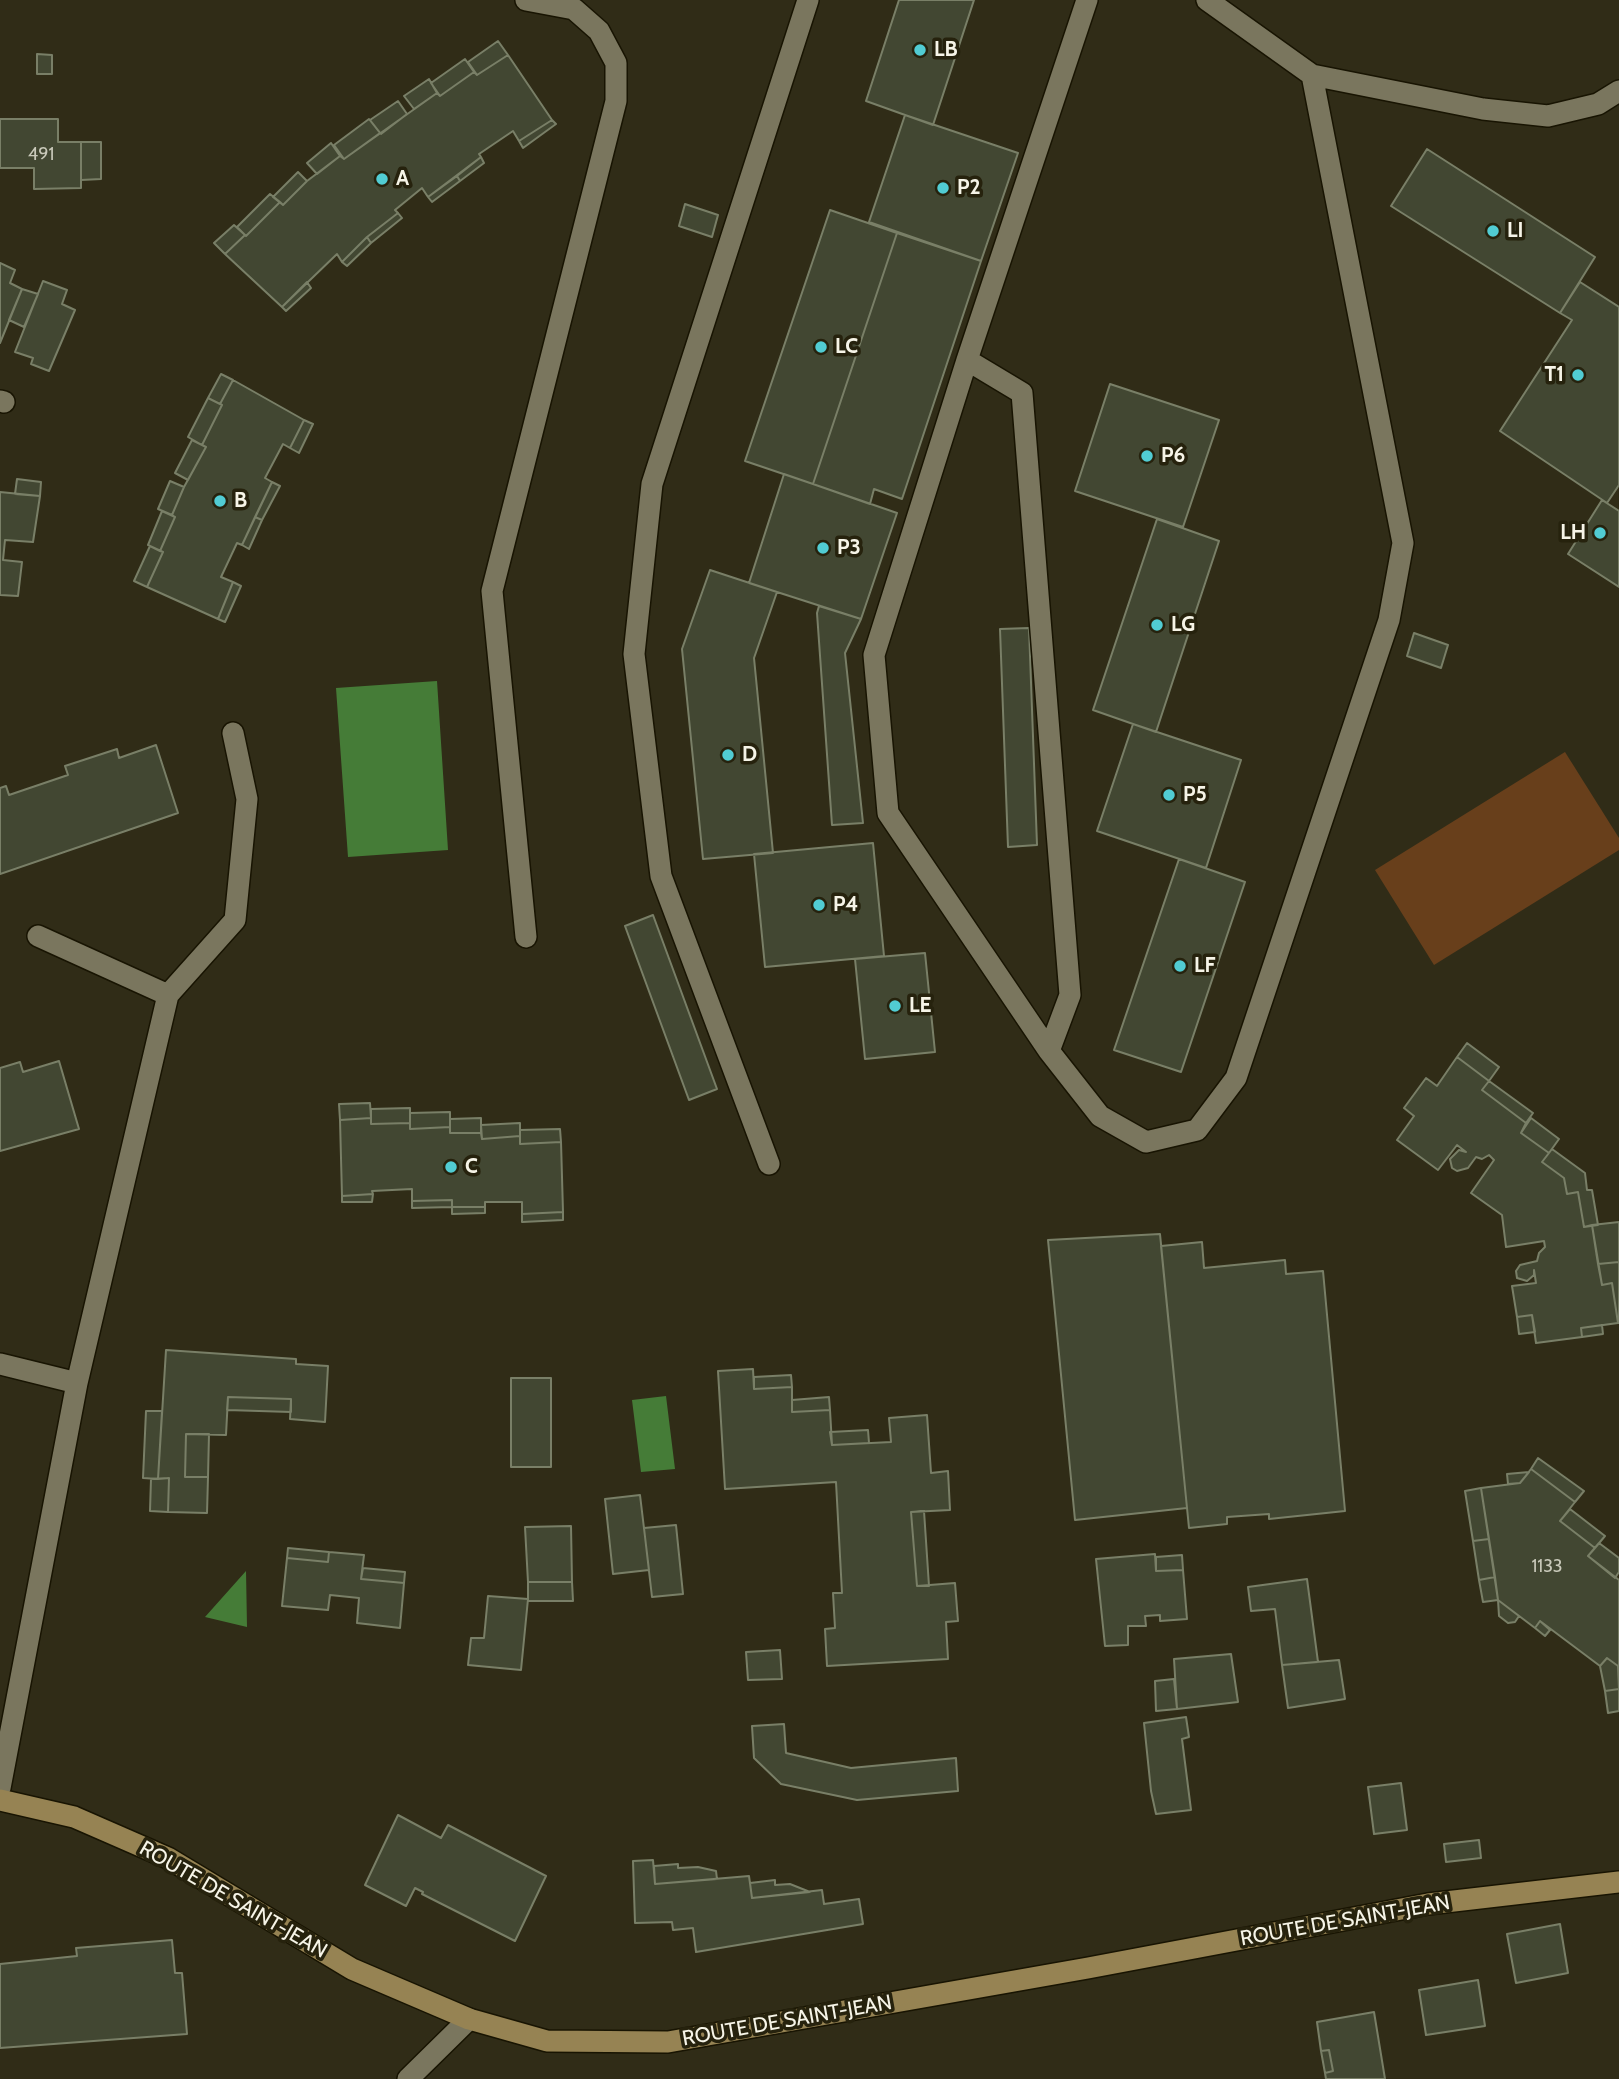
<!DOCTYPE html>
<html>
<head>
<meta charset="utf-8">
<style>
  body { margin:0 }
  canvas { display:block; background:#302c17 }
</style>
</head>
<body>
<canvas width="1619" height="2079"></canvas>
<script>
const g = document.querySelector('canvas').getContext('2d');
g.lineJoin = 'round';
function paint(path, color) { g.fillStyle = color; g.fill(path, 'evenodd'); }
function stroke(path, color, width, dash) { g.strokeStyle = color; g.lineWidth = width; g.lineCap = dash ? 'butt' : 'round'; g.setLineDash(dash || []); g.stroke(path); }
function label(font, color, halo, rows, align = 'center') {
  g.font = font + ' Cabin,sans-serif'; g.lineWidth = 7; g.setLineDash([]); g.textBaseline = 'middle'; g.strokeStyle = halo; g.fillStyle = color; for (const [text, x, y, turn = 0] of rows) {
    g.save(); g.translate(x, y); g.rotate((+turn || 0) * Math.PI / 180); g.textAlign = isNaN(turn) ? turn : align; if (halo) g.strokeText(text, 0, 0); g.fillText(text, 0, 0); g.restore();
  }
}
paint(new Path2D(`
  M1565,752L1619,838V850L1434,965L1375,870Z`), '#683f1b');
paint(new Path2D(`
  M437,681L448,850L348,857L336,688Z
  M666,1396L675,1469L641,1472L632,1400Z
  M246,1571L247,1627L205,1617Z`), '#457c37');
const building = new Path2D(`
  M899,0H974L933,125L866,101Z
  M498,41L508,55L477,75L468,62Z
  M37,54L52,55V74H37Z
  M508,55L552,120L519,141L513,131L479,154L481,157L428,197L422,188L395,210L398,213L367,237L342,262L337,254L282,307L225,254L245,235L246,236L280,202L283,205L307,181L340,156L344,159L437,93L440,96L474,72L477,75Z
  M465,59L474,72L440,96L431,83Z
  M429,79L437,93L414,109L404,96Z
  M398,101L407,114L381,134L370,120Z
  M905,115L1018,153L981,261L869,222Z
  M0,119H58V142H81V188L34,189V168H0Z
  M369,119L380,133L344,159L334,145Z
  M552,120L556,124L523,148L519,141Z
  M81,142H101V179L81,180Z
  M331,143L340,156L317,174L307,163Z
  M1427,149L1595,257L1560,313L1391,206Z
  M481,157L484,163L460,181L457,176Z
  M298,172L307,181L283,205L273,197Z
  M457,176L460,181L432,202L428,197Z
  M270,194L280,202L246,236L237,227Z
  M685,204L718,215L712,237L679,226Z
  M830,210L897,233L813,484L745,461Z
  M398,213L402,218L371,243L367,237Z
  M234,225L245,235L225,254L214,243Z
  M897,233L981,261L902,499L874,489L870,504L813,484Z
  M367,237L371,243L347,266L342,262Z
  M0,263L15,270L10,283L22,289L0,343Z
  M43,281L67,290L62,304L75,310L49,371L31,364L33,358L15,352Z
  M307,282L311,288L286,311L282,307Z
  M1580,282L1619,307V485L1607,503L1500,431L1572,320L1560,313Z
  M22,289L38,294L24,327L9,320Z
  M221,374L233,380L220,404L208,398Z
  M233,380L304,420L290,448L283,444L265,478L272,482L242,545L237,543L221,577L233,582L218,619L147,587L163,552L160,551L175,517L172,515L184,487L206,447L202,445L222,405L220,404Z
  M1110,384L1219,420L1183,527L1075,491Z
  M208,398L222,405L202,445L188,437Z
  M304,420L313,424L299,453L290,448Z
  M192,440L206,447L188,480L175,473Z
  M784,474L897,513L861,619L749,583Z
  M17,479L41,482L40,496L15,494Z
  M170,481L184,487L172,515L158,509Z
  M272,482L280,486L262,520L255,517Z
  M0,492L40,496L33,542L5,540L3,560L22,562L18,596L0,595Z
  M1602,500L1619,511V587L1568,554Z
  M162,511L175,517L160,551L148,545Z
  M255,517L262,520L249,549L242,545Z
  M1157,519L1219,541L1156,732L1093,710Z
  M150,546L163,552L147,587L134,581Z
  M710,570L777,592L754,658L773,853L703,859L682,649Z
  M233,582L241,586L225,622L218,619Z
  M819,606L861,619L845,653L863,823L832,825L817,613Z
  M1029,628L1037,845L1008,847L1000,629Z
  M1414,633L1448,645L1441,668L1407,656Z
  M1133,724L1241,760L1206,868L1097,831Z
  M156,745L178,813L0,874V788L6,786L9,795L68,775L65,766L117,749L119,758Z
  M873,843L884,956L765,967L754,854Z
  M1179,859L1245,882L1181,1072L1114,1050Z
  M653,915L717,1089L689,1100L625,926Z
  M925,953L935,1052L865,1059L855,959Z
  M1467,1043L1499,1067L1489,1081L1457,1057Z
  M1457,1057L1489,1081L1482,1090L1526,1123L1521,1133L1549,1153L1542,1162L1564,1178L1567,1194L1578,1192L1584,1227L1592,1225L1602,1285L1612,1283L1618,1323L1581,1328L1582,1337L1536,1343L1532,1315L1517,1317L1512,1286L1536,1283L1534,1270V1275L1527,1281L1517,1278L1516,1271L1520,1265L1537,1261L1539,1253L1545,1247L1544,1241L1506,1247L1502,1215L1471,1193L1494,1160L1489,1155L1482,1159L1476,1157L1468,1168L1457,1171L1452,1168L1450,1159L1459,1150L1466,1152L1457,1145L1438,1170L1397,1140L1414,1116L1404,1108L1426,1078L1437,1086Z
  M59,1061L79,1129L0,1151V1068L20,1062L23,1072Z
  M1489,1081L1533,1113L1526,1123L1482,1090Z
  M370,1103L371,1118L340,1120L339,1104Z
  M410,1108V1123L371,1124V1109Z
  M450,1112V1127L410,1129V1113Z
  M371,1118V1124L410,1123V1129L450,1127V1133H481L482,1139L520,1136V1144L561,1142L563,1212L522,1214V1202H485V1207H452V1200L412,1201V1189L372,1191L373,1194L342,1196L340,1120Z
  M481,1118V1133H450V1119Z
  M1531,1118L1559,1139L1549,1153L1521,1133Z
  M520,1123V1136L482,1139L481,1125Z
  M560,1129L561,1142L520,1144V1130Z
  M1552,1149L1585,1173L1587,1190H1592L1598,1225L1584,1227L1578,1192L1567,1194L1564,1178L1542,1162Z
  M373,1194L372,1202H342V1196Z
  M452,1200V1207L412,1208V1201Z
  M452,1207H485V1213L452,1214Z
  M563,1212V1220L522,1222V1214Z
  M1619,1222V1262L1598,1264L1592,1225Z
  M1160,1234L1187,1508L1075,1520L1048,1240Z
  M1202,1242L1204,1268L1285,1260L1286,1274L1323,1271L1345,1511L1269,1519V1514L1227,1517V1524L1189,1528L1161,1246Z
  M1619,1262V1323H1618L1612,1283L1602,1285L1598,1264Z
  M1532,1315L1535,1332L1519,1334L1517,1317Z
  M1602,1325L1603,1334L1582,1337L1581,1328Z
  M166,1350L296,1359V1364L328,1366L325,1422L290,1419L291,1399L228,1397L226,1435L186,1434L185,1477H208L207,1513L168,1512L169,1478L158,1479Z
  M753,1369L754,1389L792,1387V1412L830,1410L832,1445L891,1442L889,1418L927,1415L931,1473L948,1471L950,1510L911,1512L917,1586L955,1583L958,1621L946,1622L948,1659L827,1666L825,1629L835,1628L833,1593H842L836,1482L725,1489L718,1371Z
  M791,1375L792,1387L754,1389V1377Z
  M511,1378H551V1467H511Z
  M228,1397L291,1399V1412L227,1410Z
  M829,1397L830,1410L792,1412V1400Z
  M146,1411H162L158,1479L143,1478Z
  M868,1430L869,1443L832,1445L830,1432Z
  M186,1434H209L208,1477H185Z
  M1538,1458L1584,1491L1575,1502L1531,1469Z
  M1531,1469L1575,1502L1560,1521L1595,1548L1588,1556L1619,1580V1672L1618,1666L1607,1658L1600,1666L1540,1621L1535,1628L1498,1600L1481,1488L1520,1483Z
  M1529,1472L1520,1483L1508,1484L1507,1474Z
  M169,1478L168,1512L150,1511L151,1479Z
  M1481,1488L1489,1539L1473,1541L1465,1491Z
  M640,1495L649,1570L613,1574L605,1499Z
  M1570,1509L1605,1536L1595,1548L1560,1521Z
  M924,1511L929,1586H917L911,1512Z
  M676,1525L683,1594L652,1597L644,1528Z
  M571,1526L572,1582H528L525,1527Z
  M1489,1539L1495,1577L1479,1580L1473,1541Z
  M1599,1543L1619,1558V1572L1615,1578L1588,1556Z
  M288,1548L329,1552L328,1562L287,1558Z
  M329,1552L364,1555L361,1579L404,1583L400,1628L357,1623L359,1598L330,1595L328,1610L282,1606L287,1558L328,1562Z
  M1155,1554L1156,1571L1183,1570L1187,1619L1160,1621V1615L1145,1616L1146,1626H1128V1645L1105,1646L1096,1559Z
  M1182,1555L1183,1570L1156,1571V1557Z
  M363,1568L405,1572L404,1583L361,1579Z
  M1495,1577L1498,1600L1483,1602L1479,1580Z
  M1307,1579L1318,1662L1282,1665L1275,1609L1251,1611L1248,1587Z
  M528,1582H572L573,1601H528Z
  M488,1596L528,1599L521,1670L468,1665L471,1638H484Z
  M1498,1600L1519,1616L1515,1622L1508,1623L1499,1616Z
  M1540,1621L1550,1630L1545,1636L1535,1628Z
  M780,1650L782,1679L748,1680L746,1652Z
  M1231,1654L1238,1702L1177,1709L1174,1659Z
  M1607,1658L1618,1666L1619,1689L1605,1691L1600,1666Z
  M1339,1660L1345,1699L1288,1708L1282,1665Z
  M1174,1679L1177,1709L1156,1711L1155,1681Z
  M1619,1689V1711L1608,1713L1605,1691Z
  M1186,1717L1189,1737L1182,1739L1191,1810L1156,1814L1151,1791L1144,1723Z
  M784,1724L786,1753L851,1768L956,1758L958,1791L857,1800L781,1784L754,1758L752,1726Z
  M1401,1783L1407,1830L1374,1834L1368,1787Z
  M398,1815L441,1838L448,1825L546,1876L515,1941L422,1894L423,1892L415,1888L406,1906L365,1885Z
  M1479,1840L1481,1858L1446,1862L1444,1844Z
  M653,1860L655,1884L749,1876L752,1898L822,1890L824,1904L859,1899L863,1924L696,1952L693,1928L673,1930L672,1922L635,1923L633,1861Z
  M678,1864V1868L698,1867L716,1871L717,1879L655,1884L654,1866Z
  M775,1880V1885L790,1884L810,1892L752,1898L750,1883Z
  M1560,1924L1568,1973L1516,1983L1507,1934Z
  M172,1940L175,1973H182L187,2034L0,2048V1964L77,1956L76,1948Z
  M1478,1980L1485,2026L1426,2035L1419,1990Z
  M1374,2012L1385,2079H1326L1325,2073L1333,2071L1329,2050L1321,2051L1317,2022Z
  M1329,2050L1333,2071L1325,2073L1321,2051Z`);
paint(building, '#424732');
stroke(building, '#797f67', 2);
const lane = new Path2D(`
  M526,0L574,9L599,31L616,63V101L492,591L526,937
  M1087,0L967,360L874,655L888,813L1049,1051L1100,1116L1146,1142L1197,1130L1236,1078L1389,620L1403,543L1312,75
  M1207,0L1312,75L1483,109L1548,116L1598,104L1619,91
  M967,360L1022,393L1070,995L1049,1051
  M38,936L168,995
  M769,1164L661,876L634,654L652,484L808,0
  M0,1364L77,1383
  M0,1788L77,1383L168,995L235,920L247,799L233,733`);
const street = new Path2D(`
  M0,401L4,402
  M408,2079L469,2019`);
const secondary = new Path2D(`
  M0,1800L74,1817L168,1858L352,1969L469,2019L547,2041L668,2042L1088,1968L1428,1904L1619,1882`);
stroke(lane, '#181402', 24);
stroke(street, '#181402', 24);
stroke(secondary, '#181402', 24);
stroke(lane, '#7a765e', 21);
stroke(street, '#7a765e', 21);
stroke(secondary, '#968353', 21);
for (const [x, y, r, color] of [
  [920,50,7,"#51ccd3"],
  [382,179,7,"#51ccd3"],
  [943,188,7,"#51ccd3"],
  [1493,231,7,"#51ccd3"],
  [821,347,7,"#51ccd3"],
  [1578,375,7,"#51ccd3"],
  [1147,456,7,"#51ccd3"],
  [220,501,7,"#51ccd3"],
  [1600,533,7,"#51ccd3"],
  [823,548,7,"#51ccd3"],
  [1157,625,7,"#51ccd3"],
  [728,755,7,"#51ccd3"],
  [1169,795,7,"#51ccd3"],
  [819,905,7,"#51ccd3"],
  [1180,966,7,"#51ccd3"],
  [895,1006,7,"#51ccd3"],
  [451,1167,7,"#51ccd3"]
]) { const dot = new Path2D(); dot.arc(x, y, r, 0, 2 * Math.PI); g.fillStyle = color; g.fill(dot); stroke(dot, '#26220d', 2.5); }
label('18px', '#c9c9ba', null, [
  ["491",41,155],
  ["1133",1547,1567]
]);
label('bold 21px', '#f6f4e7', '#26220d', [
  ["LB",934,50],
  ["A",396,179],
  ["P2",957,188],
  ["LI",1507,231],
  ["LC",835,347],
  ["T1",1564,375,"right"],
  ["P6",1161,456],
  ["B",234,501],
  ["LH",1586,533,"right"],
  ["P3",837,548],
  ["LG",1171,625],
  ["D",742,755],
  ["P5",1183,795],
  ["P4",833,905],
  ["LF",1194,966],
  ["LE",909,1006],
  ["C",465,1167]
], 'left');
label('21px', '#f6f4e7', '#26220d', [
  ["ROUTE DE SAINT-JEAN",233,1900,30],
  ["ROUTE DE SAINT-JEAN",1345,1921,-10],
  ["ROUTE DE SAINT-JEAN",787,2021,-10]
]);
</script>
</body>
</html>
